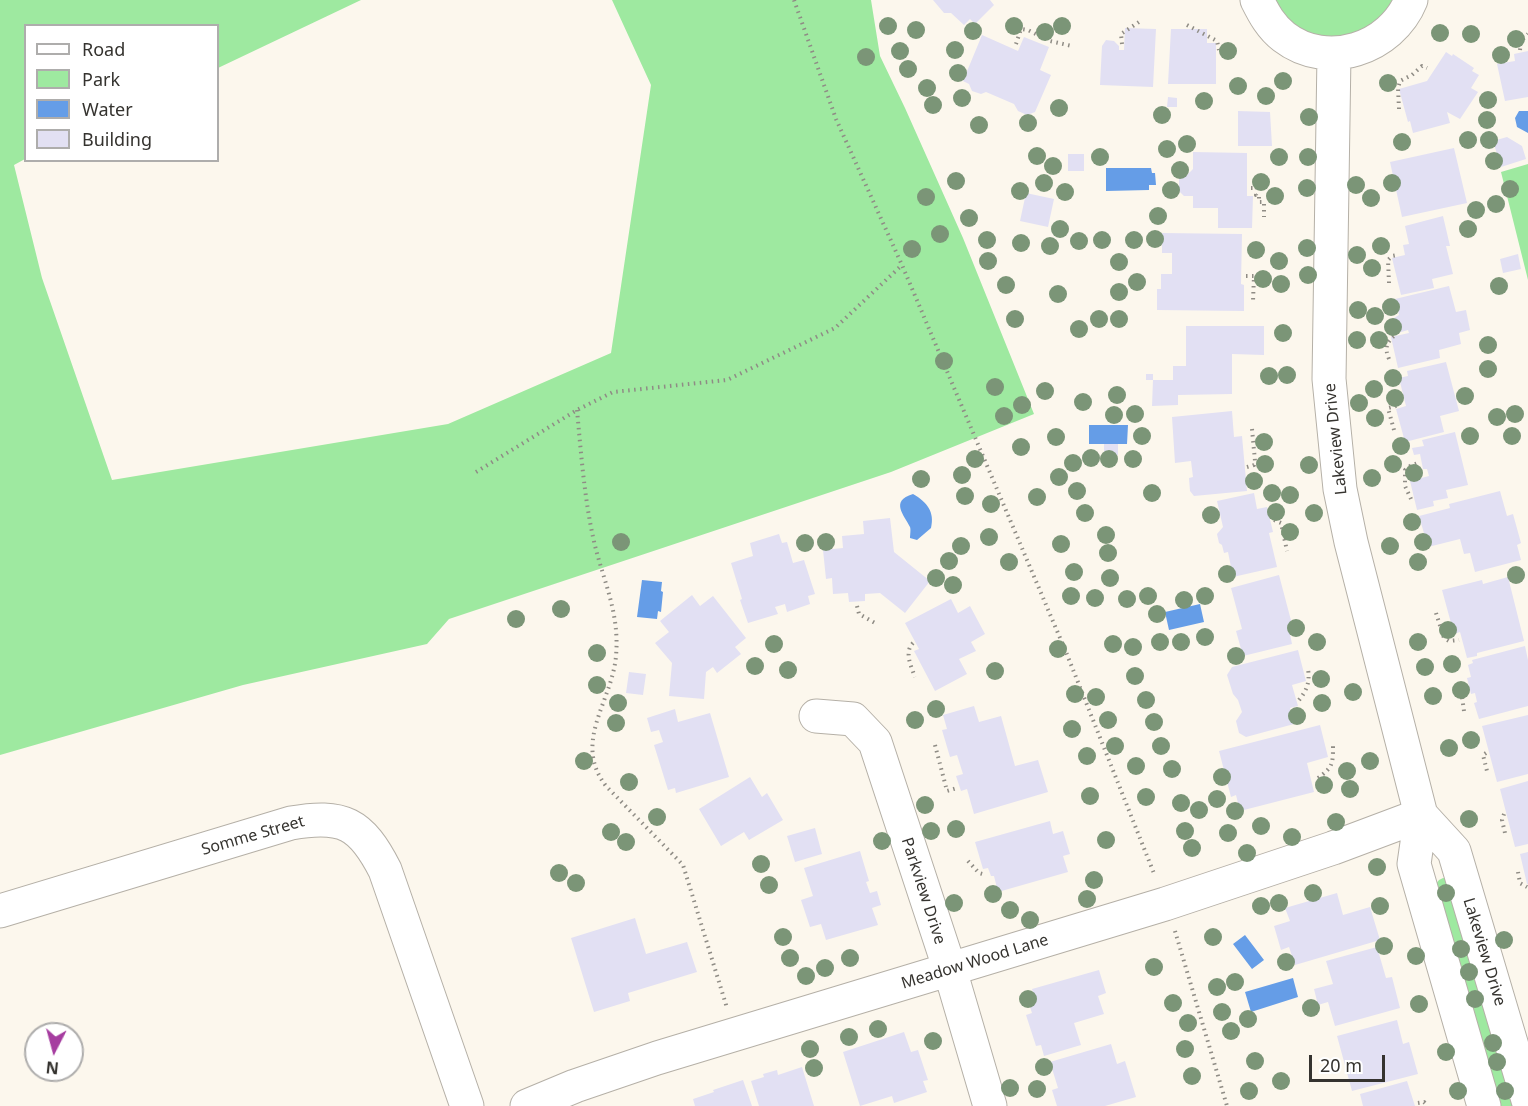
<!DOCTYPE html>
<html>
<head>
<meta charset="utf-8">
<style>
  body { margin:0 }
  #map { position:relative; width:1528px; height:1106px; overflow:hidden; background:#fcf7ed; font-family:"Noto Sans",sans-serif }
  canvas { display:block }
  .legend { position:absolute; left:24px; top:24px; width:195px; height:138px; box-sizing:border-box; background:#fff; border:2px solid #aeadac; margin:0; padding:8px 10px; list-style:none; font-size:18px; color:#35332f }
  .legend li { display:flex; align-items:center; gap:12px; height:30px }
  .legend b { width:30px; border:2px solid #aeadac }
  .north { position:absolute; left:24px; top:1022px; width:60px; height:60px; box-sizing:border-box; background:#fff; border:2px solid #aeadac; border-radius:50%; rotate:186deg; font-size:16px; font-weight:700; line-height:24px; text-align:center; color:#35332f }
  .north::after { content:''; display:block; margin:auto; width:21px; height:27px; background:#a63da0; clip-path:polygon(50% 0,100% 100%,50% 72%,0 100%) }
  .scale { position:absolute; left:1309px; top:1055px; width:76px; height:27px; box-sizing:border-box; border:3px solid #35332f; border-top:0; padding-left:8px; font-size:18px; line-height:21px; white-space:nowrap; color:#35332f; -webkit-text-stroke:4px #fff; paint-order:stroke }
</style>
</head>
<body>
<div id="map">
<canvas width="1528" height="1106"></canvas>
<ul class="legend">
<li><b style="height:8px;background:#fff"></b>Road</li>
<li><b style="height:16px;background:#9ee9a0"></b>Park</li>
<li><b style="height:16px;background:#659de7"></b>Water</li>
<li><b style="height:16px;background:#e2e0f3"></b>Building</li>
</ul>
<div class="north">N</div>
<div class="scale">20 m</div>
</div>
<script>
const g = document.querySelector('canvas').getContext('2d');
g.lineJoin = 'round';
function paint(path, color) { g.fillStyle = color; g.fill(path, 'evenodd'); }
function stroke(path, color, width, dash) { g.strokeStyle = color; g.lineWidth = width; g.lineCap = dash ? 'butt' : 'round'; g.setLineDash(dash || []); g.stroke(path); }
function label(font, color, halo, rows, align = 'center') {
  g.font = font + ' "Noto Sans",sans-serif'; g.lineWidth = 4.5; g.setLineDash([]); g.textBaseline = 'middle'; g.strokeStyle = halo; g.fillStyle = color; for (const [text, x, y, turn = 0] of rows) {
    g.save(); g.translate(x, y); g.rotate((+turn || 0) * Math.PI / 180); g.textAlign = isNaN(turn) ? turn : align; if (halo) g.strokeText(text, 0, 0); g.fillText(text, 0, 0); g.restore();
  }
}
paint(new Path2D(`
  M0,0H361L218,68V26H26L25,159L14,165L42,278L112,480L448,424L611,353L651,85L612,0H871L880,56L905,108L963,238L1034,414L891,472L449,619L427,644L243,685L0,755Z
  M1274,0H1394C1388,8 1381,19 1373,25C1350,45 1308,40 1288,19C1282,13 1278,6 1274,0Z
  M1528,164V280L1501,172Z
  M1443,878L1448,879L1519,1106H1496L1434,886L1439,880Z`), '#9ee9a0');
paint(new Path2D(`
  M1519,111H1528V133L1517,127L1515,118Z
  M1106,168H1151L1152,173H1155L1156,185H1149V190L1106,191Z
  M1089,425H1128L1127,444H1089Z
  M913,494C927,502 935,512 931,528L917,540L910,538C910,536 911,529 910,527C905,516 889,501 913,494Z
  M642,580L662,582L661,591L663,592L661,612L658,611L657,619L637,617Z
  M1200,604L1204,622L1169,630L1165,612Z
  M1245,935L1264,960L1252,969L1233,944Z
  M1293,978L1298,997L1251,1012L1245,992Z`), '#659de7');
paint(new Path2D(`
  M933,0H990L994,5L975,24L970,19L964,25L951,13H944Z
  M1125,28L1156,29L1153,87L1100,85L1102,46L1106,40L1114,41L1119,46V50H1124Z
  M1171,29H1207V43H1216V84H1168Z
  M982,35L1018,51L1024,37L1049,47L1040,70L1051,75L1035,112L1027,115L1018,111L1014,104L986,92L981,94L972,91L969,84L963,81Z
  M1528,51V97L1505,101L1497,64L1515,61L1514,54Z
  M1446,52L1452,56L1453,54L1474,68L1472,71L1479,75L1471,88L1478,92L1460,119L1447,112L1450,123L1413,133L1410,121L1408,122L1399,89L1427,81Z
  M1168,97L1177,98V107H1167Z
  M1238,111L1270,112L1272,146H1238Z
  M1507,137L1522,146L1526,159L1501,167L1493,141Z
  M1454,148L1467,203L1402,217L1390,162Z
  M1193,152L1247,153V196H1253L1252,228H1218V208H1193V196H1184L1179,191V179L1183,175H1187L1193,169Z
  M1068,154H1084V171H1068Z
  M1026,193L1054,199L1048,227L1020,221Z
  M1443,216L1450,246H1446L1453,274L1432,279L1434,288L1401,295L1392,258L1405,255L1403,245L1409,244L1405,226Z
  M1162,233L1242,234L1241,284L1244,285V311L1157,310V289H1161V274H1172V253H1162Z
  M1518,254L1521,269L1503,273L1500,259Z
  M1449,286L1456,312L1466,310L1470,330L1459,333L1461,344L1439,350L1440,358L1398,368L1391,337L1409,333L1408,330L1398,333L1394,318L1399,315L1395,299Z
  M1186,326H1264V355L1232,354V394L1178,395V405L1152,406L1153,380H1173V366H1186Z
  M1446,362L1459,411L1440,416L1444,432L1405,442L1396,409L1406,406L1399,378L1408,376L1407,371Z
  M1146,374H1153V380H1146Z
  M1232,411L1234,437L1242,436L1247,491L1194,496L1190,491L1189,478L1193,477L1191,461L1175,463L1172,417Z
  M1455,432L1468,485L1446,490L1448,498L1433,501L1434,506L1417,510L1410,481L1429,476L1427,469H1423L1420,454L1414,455L1412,448L1424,446L1422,440Z
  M1104,444H1118V455L1104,454Z
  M1500,491L1507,516L1513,514L1521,543L1517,545L1521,560L1475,572L1470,553L1464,554L1460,539L1428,547L1419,516L1450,508L1449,504Z
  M1254,493L1257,509L1267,507L1273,532L1269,533L1277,567L1233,577L1228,552L1224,553L1222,545L1219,543L1217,534L1223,527L1217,501Z
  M890,518L894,552L930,581L905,613L880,593L865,594V601L849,602L848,593L833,594L832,578L826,579L823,550L843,548L842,536L864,534L863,521Z
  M779,534L782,543L787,542L793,563L804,560L815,594L808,596L810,604L787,612L785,604L775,607L778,614L748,623L740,600L742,599L731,563L753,556L750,543Z
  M1279,575L1293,628L1289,629L1292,644L1243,656L1236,631L1242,629L1231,588Z
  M1508,577L1524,641L1477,653V656L1467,658L1460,632L1454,634L1442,590L1482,580L1483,584Z
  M692,595L700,606L713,596L746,638L735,647L741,654L717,673L713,667L706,672L704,699L669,696L672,663L655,643L669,632L660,621Z
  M951,599L958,613L970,606L985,634L971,642L976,651L959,659L967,674L935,691L914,651L919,649L905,623Z
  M1525,646L1528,660V706L1479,719L1474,703L1477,702L1475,693L1471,694L1467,678L1471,677L1468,665L1473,663L1472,660Z
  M1298,650L1306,681L1292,685L1298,706L1290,708L1294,724L1246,737L1239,733L1236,721L1242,712L1238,700L1233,694L1227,675L1232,667Z
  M629,672L646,674L643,695L626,693Z
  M974,706L979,722L1001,716L1015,766L1038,760L1048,792L974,814L967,789L961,791L956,776L963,774L957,755L950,757L942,730L947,729L943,715Z
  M675,709L678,722L710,713L729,777L676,793L675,788L668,790L654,745L663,742L659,730L651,732L647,718Z
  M1528,715V774L1497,782L1482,726Z
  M1320,725L1328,757L1307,763L1314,792L1240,811L1236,795L1231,797L1219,751Z
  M750,777L762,797L767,793L783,820L749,840L744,832L721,846L699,809Z
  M1528,781V844L1515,847L1500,789Z
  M1050,821L1053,834L1063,831L1070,854L1063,856L1068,872L998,892L994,876H991L988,868L983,869L975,842Z
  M815,828L822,854L795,862L787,836Z
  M860,851L869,881L866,882L870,893L877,891L881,905L872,908L878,925L826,940L821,924L810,927L801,900L813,896L804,868Z
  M1528,852V884H1527L1520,854Z
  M1337,893L1343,915L1370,907L1380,940L1295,965L1289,947L1281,950L1274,926L1290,921L1285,908Z
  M635,918L646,954L687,942L697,972L628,993L630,1001L594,1012L571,938Z
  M1377,947L1386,978L1392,977L1400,1008L1335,1026L1328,1002L1318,1005L1314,989L1333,984L1326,961Z
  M1099,970L1106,993L1098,996L1104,1014L1074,1023L1081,1045L1044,1056L1041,1045L1036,1046L1026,1015L1032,1013L1029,1004L1036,1002L1032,989Z
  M1397,1020L1403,1044L1409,1042L1418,1074L1352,1091L1337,1036Z
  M904,1032L911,1052L918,1050L928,1080L923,1081L927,1092L894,1103L892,1096L860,1106L843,1052Z
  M1111,1044L1117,1064L1125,1061L1136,1097L1105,1106H1057L1052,1090L1058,1088L1050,1062Z
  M802,1067L814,1106H759L751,1081L764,1077L763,1074L777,1070L778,1075Z
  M743,1080L752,1106H695L693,1099L714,1092L713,1090Z
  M1407,1081L1415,1106H1363L1360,1094Z`), '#e2e0f3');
const minor = new Path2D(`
  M1257,0C1264,14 1271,27 1284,37C1327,70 1391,49 1411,0
  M1334,54L1329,379L1340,489L1351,542L1421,815L1414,864L1484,1106
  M816,716L853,719L875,742L950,970L990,1106
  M1421,815L1454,851L1528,1100
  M0,911L291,823C343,814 361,823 385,870L467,1106
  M527,1106L575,1086L657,1058L1165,904L1333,848L1421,815`);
stroke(minor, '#b5b0a7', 35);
stroke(new Path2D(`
  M794,0L836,119L902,265L1066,652L1155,876
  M1187,25L1217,41L1219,50
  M1016,44L1021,29L1028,30L1050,41L1072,46
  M1122,44L1121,34L1139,22
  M1520,50L1521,41L1528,34
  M1399,109L1398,88L1400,81L1412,75L1422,66L1427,68
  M1251,188H1257L1256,195H1259V202H1264V217
  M1246,276H1254L1253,301
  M1389,283L1388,260L1392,256L1397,255
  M1389,359C1384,347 1387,342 1396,334
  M577,410C581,452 584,495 593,537C602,579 620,611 616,656C612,702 572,742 606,786L683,865L727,1008
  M1394,430L1388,408L1400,405
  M1247,467L1254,465L1255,461L1252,429
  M476,472L577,410L613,392L727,380L835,328L902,265
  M1411,499L1405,486V470L1410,466L1418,463
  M1274,520L1281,523L1287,551
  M857,606L859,614L877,624
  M1436,613L1444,638L1449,641L1459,640
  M913,643C904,652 911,666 915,677
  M1299,700C1307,690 1310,682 1308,669
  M1464,711L1462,697L1467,692
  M935,745L947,791L957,788
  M1486,753L1483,755L1487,771
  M1318,778C1333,767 1333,764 1333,745
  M1504,814L1502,820L1505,833
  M968,861L979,873L986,875
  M1518,872L1520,883L1527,887
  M1175,931L1227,1106
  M1418,1103L1424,1102L1428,1106`), '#8f8c85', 4, [1.5, 4.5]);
stroke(minor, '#fff', 33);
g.fillStyle = '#7b9577';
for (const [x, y] of [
  [888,26],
  [1014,26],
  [1062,26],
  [916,30],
  [973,31],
  [1045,32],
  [1440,33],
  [1471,34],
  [1516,39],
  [955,50],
  [900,51],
  [1228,51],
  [1501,55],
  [866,57],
  [908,69],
  [958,73],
  [1283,81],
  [1388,83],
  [1238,86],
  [927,88],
  [1266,96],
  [962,98],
  [1488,100],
  [1204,101],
  [933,105],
  [1059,108],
  [1162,115],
  [1309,117],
  [1487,120],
  [1028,123],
  [979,125],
  [1468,140],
  [1489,140],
  [1402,142],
  [1187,144],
  [1167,149],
  [1037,156],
  [1100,157],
  [1279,157],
  [1308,157],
  [1494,161],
  [1053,166],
  [1180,170],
  [956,181],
  [1261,182],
  [1044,183],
  [1392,183],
  [1356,185],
  [1307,188],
  [1510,189],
  [1171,190],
  [1020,191],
  [1065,192],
  [1275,196],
  [926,197],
  [1371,198],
  [1496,204],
  [1476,210],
  [1158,216],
  [969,218],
  [1060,229],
  [1468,229],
  [940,234],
  [1155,239],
  [987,240],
  [1102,240],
  [1134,240],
  [1079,241],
  [1021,243],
  [1050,246],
  [1381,246],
  [1307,248],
  [912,249],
  [1256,250],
  [1357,255],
  [988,261],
  [1279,261],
  [1119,262],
  [1372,268],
  [1308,275],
  [1263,279],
  [1137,282],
  [1281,284],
  [1006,285],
  [1499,286],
  [1119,292],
  [1058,294],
  [1391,307],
  [1358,310],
  [1375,316],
  [1015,319],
  [1099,319],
  [1119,319],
  [1393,327],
  [1079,329],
  [1283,333],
  [1357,340],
  [1379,340],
  [1488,345],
  [944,361],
  [1488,369],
  [1287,375],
  [1269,376],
  [1393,378],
  [995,387],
  [1374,389],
  [1045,391],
  [1117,395],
  [1465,396],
  [1395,398],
  [1083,402],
  [1359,403],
  [1022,405],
  [1135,414],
  [1515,414],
  [1114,415],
  [1004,416],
  [1497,417],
  [1375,418],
  [1142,436],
  [1470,436],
  [1512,436],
  [1056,437],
  [1264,442],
  [1401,446],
  [1021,447],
  [1091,458],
  [975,459],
  [1109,459],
  [1133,459],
  [1073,463],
  [1265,464],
  [1393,464],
  [1309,465],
  [1414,473],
  [962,475],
  [1059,477],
  [1372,478],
  [921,479],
  [1254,481],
  [1077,491],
  [1152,493],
  [1272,493],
  [1290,495],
  [965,496],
  [1037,497],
  [991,504],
  [1276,512],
  [1085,513],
  [1314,513],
  [1211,515],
  [1412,522],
  [1290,532],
  [1106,535],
  [989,537],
  [621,542],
  [826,542],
  [1423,542],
  [805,543],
  [1061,544],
  [961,546],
  [1390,546],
  [1108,553],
  [949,561],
  [1009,562],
  [1418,562],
  [1074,572],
  [1227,574],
  [1516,575],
  [936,578],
  [1110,578],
  [953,585],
  [1071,596],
  [1148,596],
  [1205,596],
  [1095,598],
  [1127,599],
  [1184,600],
  [561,609],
  [1157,614],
  [516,619],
  [1296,628],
  [1448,630],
  [1205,637],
  [1160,642],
  [1181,642],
  [1317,642],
  [1418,642],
  [774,644],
  [1113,644],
  [1133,647],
  [1058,649],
  [597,653],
  [1236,656],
  [1452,664],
  [755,666],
  [1425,667],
  [788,670],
  [995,671],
  [1135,676],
  [1321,679],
  [597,685],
  [1461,690],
  [1353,692],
  [1075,694],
  [1433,696],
  [1096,697],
  [1146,700],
  [618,703],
  [1322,703],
  [936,709],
  [1297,716],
  [915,720],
  [1108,720],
  [1154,722],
  [616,723],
  [1072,729],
  [1471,740],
  [1115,746],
  [1161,746],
  [1449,748],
  [1087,756],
  [584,761],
  [1370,761],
  [1136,766],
  [1172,769],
  [1347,771],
  [1222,777],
  [629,782],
  [1324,785],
  [1350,789],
  [1090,796],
  [1146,797],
  [1217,799],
  [1181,803],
  [925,805],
  [1199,810],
  [1235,811],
  [657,817],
  [1469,819],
  [1336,822],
  [1261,826],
  [956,829],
  [931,831],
  [1185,831],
  [611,832],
  [1228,833],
  [1292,837],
  [1106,840],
  [882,841],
  [626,842],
  [1192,848],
  [1247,853],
  [761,864],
  [1377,867],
  [559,873],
  [1094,880],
  [576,883],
  [769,885],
  [1313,893],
  [1446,893],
  [993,894],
  [1087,899],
  [954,903],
  [1279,903],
  [1261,906],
  [1380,906],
  [1010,910],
  [1030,920],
  [783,937],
  [1213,937],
  [1504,940],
  [1384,946],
  [1461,949],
  [1416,956],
  [790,958],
  [850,958],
  [1286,962],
  [1154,967],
  [825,968],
  [1469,972],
  [806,976],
  [1235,982],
  [1217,987],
  [1028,999],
  [1475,999],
  [1173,1003],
  [1419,1004],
  [1311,1008],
  [1222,1012],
  [1248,1019],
  [1188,1023],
  [878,1029],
  [1231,1031],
  [849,1037],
  [933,1041],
  [1493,1043],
  [810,1049],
  [1185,1049],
  [1446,1052],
  [1255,1061],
  [1497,1062],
  [1044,1067],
  [814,1068],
  [1192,1076],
  [1281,1081],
  [1010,1088],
  [1037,1089],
  [1249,1091],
  [1458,1091],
  [1505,1091]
]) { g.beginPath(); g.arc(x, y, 9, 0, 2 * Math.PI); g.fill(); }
label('16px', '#35332f', '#fff', [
  ["Lakeview Drive",1336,439,-96],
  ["Somme Street",253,836,-16],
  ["Parkview Drive",923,891,72],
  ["Lakeview Drive",1484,952,73],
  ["Meadow Wood Lane",975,962,-17]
]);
</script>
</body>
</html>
